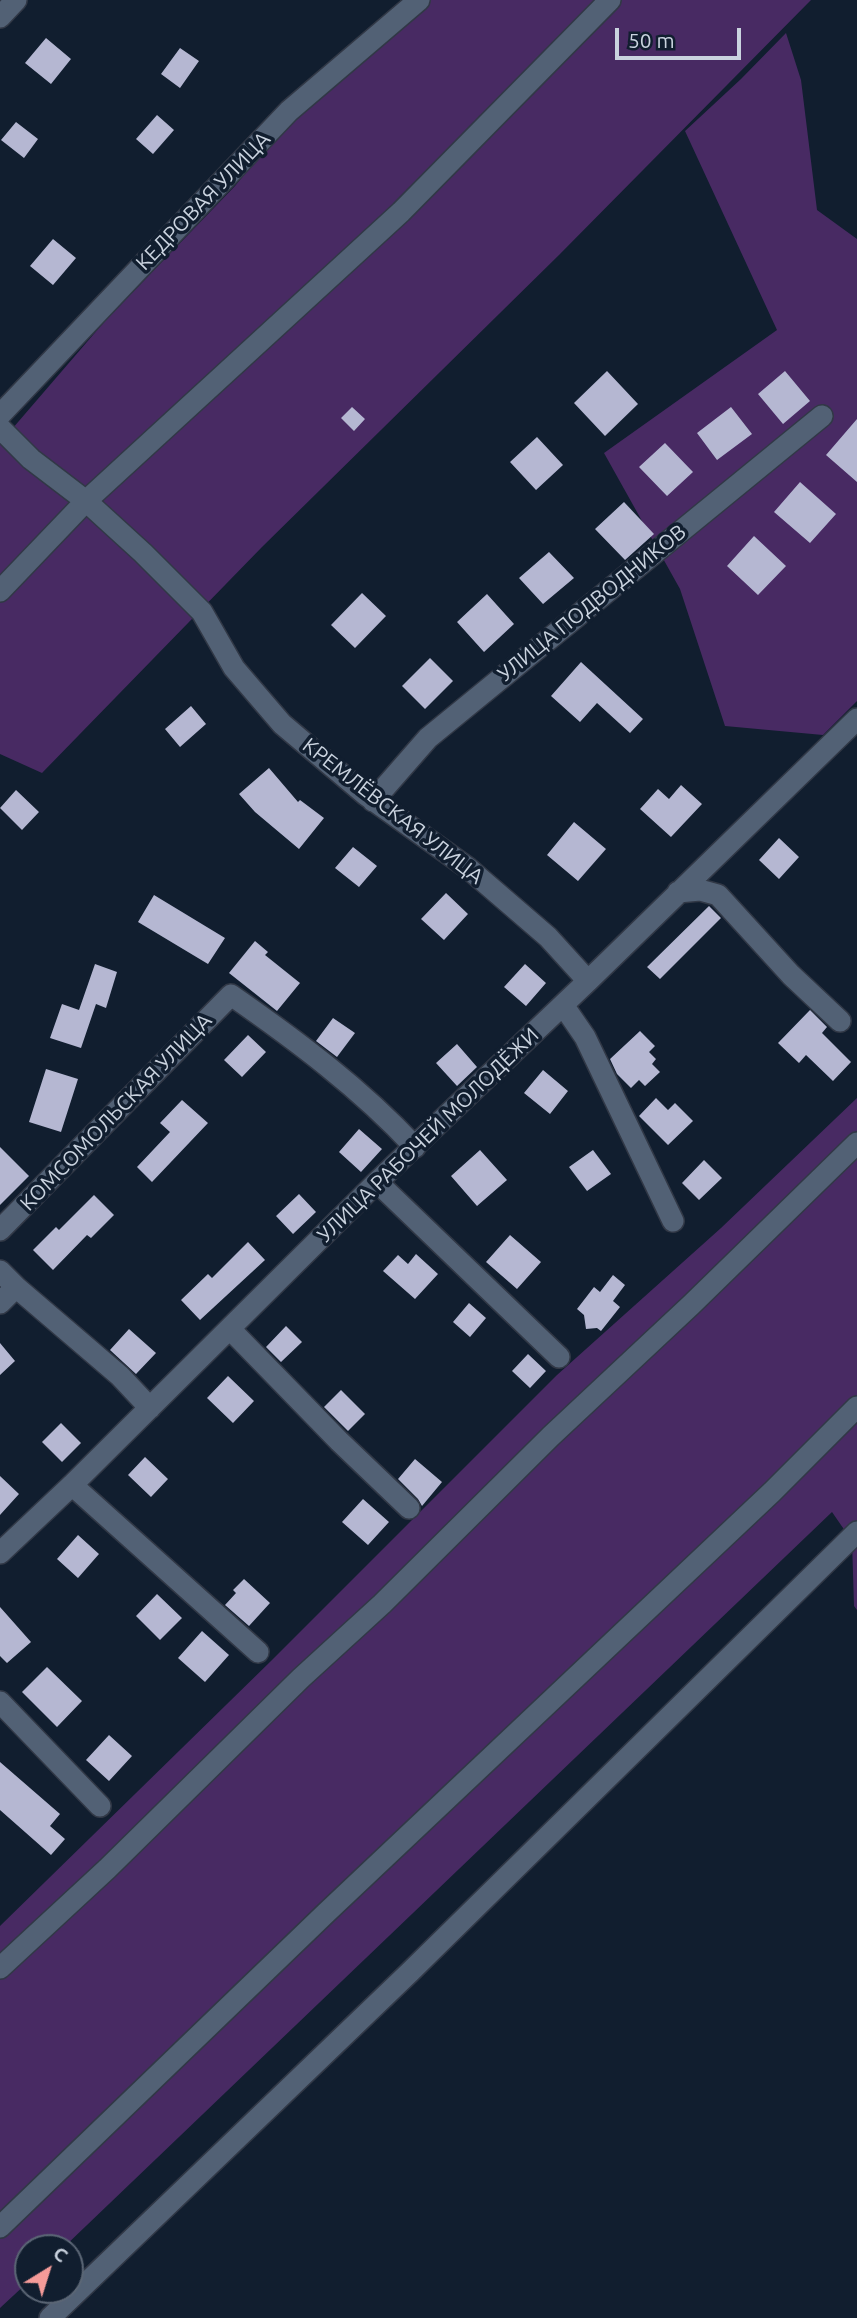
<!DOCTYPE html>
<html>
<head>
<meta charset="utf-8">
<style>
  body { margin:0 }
  #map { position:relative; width:857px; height:2318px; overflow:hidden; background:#111e2f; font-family:Ubuntu,sans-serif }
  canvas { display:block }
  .north { position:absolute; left:14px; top:2234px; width:70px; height:70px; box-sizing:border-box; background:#111e2f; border:2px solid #5b6675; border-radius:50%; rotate:38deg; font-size:19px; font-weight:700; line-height:28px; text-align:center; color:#cad3df }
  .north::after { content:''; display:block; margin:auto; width:24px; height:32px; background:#f59b99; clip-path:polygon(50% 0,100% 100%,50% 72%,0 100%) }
  .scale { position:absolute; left:615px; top:28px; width:126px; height:32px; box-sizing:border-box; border:4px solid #cad3df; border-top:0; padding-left:9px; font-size:21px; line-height:24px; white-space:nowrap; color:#cad3df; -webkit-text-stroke:5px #111e2f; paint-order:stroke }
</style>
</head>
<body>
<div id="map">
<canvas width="857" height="2318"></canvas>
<div class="north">С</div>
<div class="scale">50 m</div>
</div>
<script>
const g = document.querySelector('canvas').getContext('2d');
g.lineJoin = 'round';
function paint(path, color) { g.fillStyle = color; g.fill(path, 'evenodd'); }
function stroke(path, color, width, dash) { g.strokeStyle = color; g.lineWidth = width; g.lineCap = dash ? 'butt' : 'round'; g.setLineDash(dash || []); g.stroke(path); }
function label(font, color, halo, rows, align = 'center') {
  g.font = font + ' Ubuntu,sans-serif'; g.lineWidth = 7; g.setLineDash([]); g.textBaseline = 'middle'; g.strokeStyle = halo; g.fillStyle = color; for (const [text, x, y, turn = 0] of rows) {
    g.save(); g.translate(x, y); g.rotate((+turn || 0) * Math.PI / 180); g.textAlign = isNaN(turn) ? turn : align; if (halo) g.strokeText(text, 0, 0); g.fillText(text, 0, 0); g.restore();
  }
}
paint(new Path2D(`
  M427,0H811L559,255L262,547L42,773L0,754V443L105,321L235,186L292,116Z
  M786,33L801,80L817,210L857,239V701L823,735L725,726L680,589L604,453L777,330L685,131L741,79Z
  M857,1098V1610L854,1606L852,1541L832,1512L63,2248H28V2282L0,2308V1926L272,1660L557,1375L721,1228Z`), '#482a63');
paint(new Path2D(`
  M46,38L71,59L51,84L25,63Z
  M180,48L199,61L180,88L161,74Z
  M157,115L174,130L153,154L136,139Z
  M16,122L38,139L24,158L1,140Z
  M53,239L76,258L53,285L30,266Z
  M607,371L638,404L605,436L574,403Z
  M785,371L810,401L783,424L758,394Z
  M352,407L365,419L354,431L341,418Z
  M731,407L752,434L717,460L697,433Z
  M857,419V482L826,455Z
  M537,437L563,465L536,490L510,462Z
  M665,443L693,472L667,496L639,467Z
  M800,482L836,514L810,543L774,512Z
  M624,502L654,534L625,560L595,529Z
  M754,536L786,566L758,595L727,566Z
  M549,552L574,578L543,604L519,578Z
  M362,593L386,616L355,648L331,625Z
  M487,594L514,624L484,652L457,622Z
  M430,658L453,681L425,709L402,686Z
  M581,662L643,719L630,733L597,703L580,722L551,696Z
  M191,706L206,724L180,747L165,729Z
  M269,768L298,802L300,800L324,818L299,849L255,812L239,794Z
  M681,785L702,804L671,837L640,809L658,789L669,799Z
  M16,790L39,812L22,830L0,808Z
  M574,822L606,849L578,881L547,855Z
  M779,838L799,857L779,879L759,860Z
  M353,847L377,866L359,887L335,868Z
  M446,893L468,914L444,940L421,919Z
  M154,895L225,938L208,964L138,922Z
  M709,906L721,918L660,979L647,967Z
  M255,941L268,952L265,955L300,983L277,1011L229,973Z
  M95,964L117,972L106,1008L96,1004L81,1048L50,1038L62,1004L79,1010Z
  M525,964L546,983L526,1006L504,987Z
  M810,1010L827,1027L822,1033L851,1062L833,1081L806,1055L799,1063L778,1043Z
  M333,1018L355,1033L337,1057L316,1041Z
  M640,1031L655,1046L649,1052L656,1059L652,1064L660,1072L645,1086L639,1080L631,1088L617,1074L610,1059Z
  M248,1035L266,1052L242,1077L224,1060Z
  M457,1044L477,1067L457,1086L436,1063Z
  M46,1069L78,1079L61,1132L29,1122Z
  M543,1070L568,1091L550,1114L524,1093Z
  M656,1098L668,1110L675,1103L693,1121L668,1145L639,1116Z
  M182,1100L208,1123L152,1182L137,1167L170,1132L160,1123Z
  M359,1129L382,1149L361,1172L339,1152Z
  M0,1147L29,1176L0,1205Z
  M480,1150L507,1180L477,1206L451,1176Z
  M593,1150L611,1174L587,1191L569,1167Z
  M704,1160L722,1178L699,1200L682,1183Z
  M299,1194L316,1212L293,1234L276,1216Z
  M94,1195L114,1215L91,1238L87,1235L53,1270L33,1250L56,1227L59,1230Z
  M510,1235L541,1262L517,1289L486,1262Z
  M248,1242L265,1260L200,1320L181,1300L208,1274L212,1278Z
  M416,1254L438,1274L415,1299L383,1271L398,1255L408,1264Z
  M613,1275L625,1285L613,1301L620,1307L601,1331L597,1328L586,1329L584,1315L577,1309L594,1287L600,1292Z
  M469,1303L486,1318L470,1337L453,1322Z
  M286,1326L302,1342L281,1362L266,1347Z
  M129,1329L156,1353L136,1374L110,1350Z
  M0,1343L15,1361L0,1375Z
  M528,1354L546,1371L530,1388L512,1371Z
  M228,1376L254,1401L233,1423L207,1398Z
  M341,1390L365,1414L348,1431L324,1407Z
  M61,1423L81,1443L62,1462L42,1442Z
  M145,1457L168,1479L151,1497L128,1475Z
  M415,1459L442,1482L422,1506L418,1499L398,1479Z
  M0,1476L19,1494L0,1515Z
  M363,1499L389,1522L368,1545L342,1522Z
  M78,1535L99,1554L78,1578L57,1559Z
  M244,1579L270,1603L249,1626L225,1605L236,1593L233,1590Z
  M157,1594L182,1618L160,1640L136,1616Z
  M0,1607L31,1642L7,1663L0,1656Z
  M202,1631L229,1655L205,1682L178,1658Z
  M47,1667L82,1701L57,1727L22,1692Z
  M109,1735L132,1756L109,1781L86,1760Z
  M0,1762L60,1814L50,1826L65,1839L51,1855L0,1810Z`), '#b5b7d2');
const minor = new Path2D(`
  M0,17L16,0
  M0,415L289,111L419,0
  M0,428L31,459L86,501L143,553L202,612L234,668L282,724L366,795L468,868L548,937L588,981
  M0,591L86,501L401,212L610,0
  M373,801L428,738L822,416
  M678,892L700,890L718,895L791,975L840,1021
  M563,1005L585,1037L673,1221
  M377,1182L559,1357
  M0,1230L231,995C297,1041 360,1088 415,1147
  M0,1271L16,1287L0,1303
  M16,1287L120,1376L150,1408
  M230,1329L339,1441L409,1508
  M72,1485L258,1652
  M0,1553L72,1485L377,1182L588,981L857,719
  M0,1702L100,1806
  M0,1968L107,1869L301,1678L382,1604L551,1436L691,1305L857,1143
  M0,2227L326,1913L772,1492L857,1407
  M50,2318L410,1972L857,1532`);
stroke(minor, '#313846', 24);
stroke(minor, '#526175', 21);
label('21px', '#cad3df', '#111e2f', [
  ["КЕДРОВАЯ УЛИЦА",203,201,-46],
  ["УЛИЦА ПОДВОДНИКОВ",592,603,-39],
  ["КРЕМЛЁВСКАЯ УЛИЦА",393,811,38],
  ["КОМСОМОЛЬСКАЯ УЛИЦА",116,1112,-46],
  ["УЛИЦА РАБОЧЕЙ МОЛОДЁЖИ",428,1135,-44]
]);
</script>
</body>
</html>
